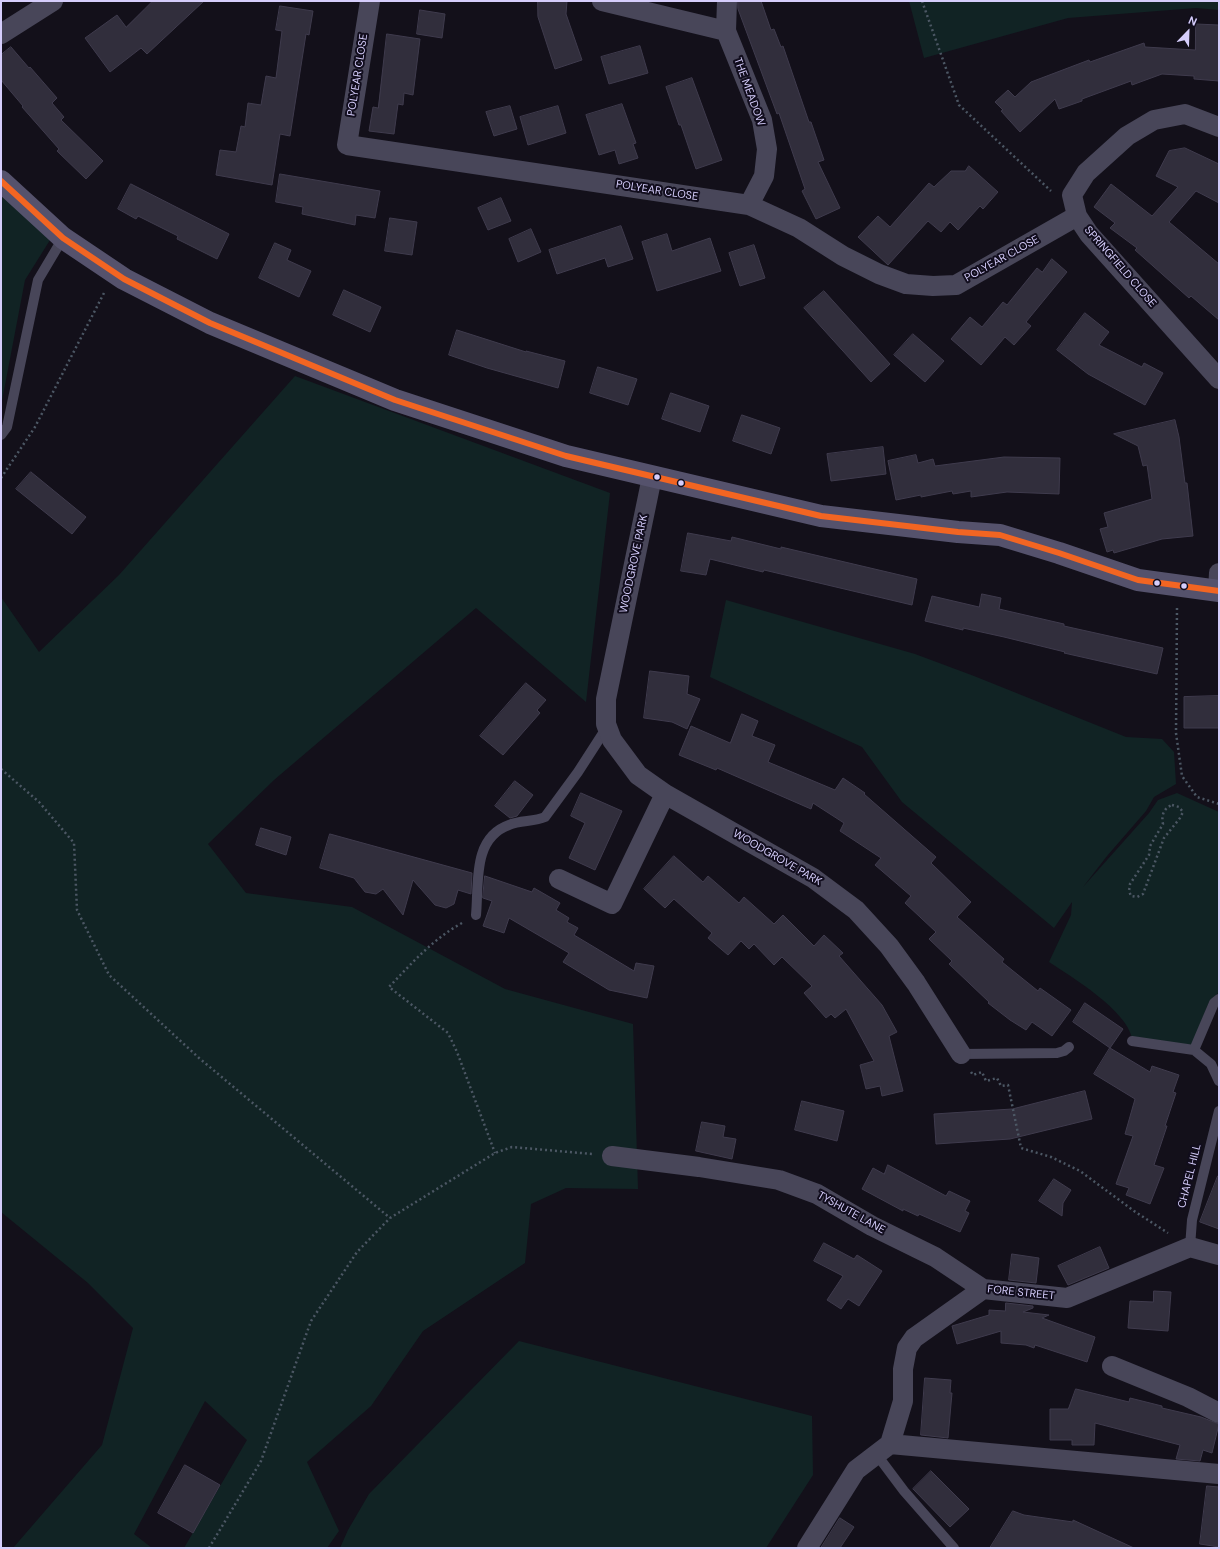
<!DOCTYPE html>
<html>
<head>
<meta charset="utf-8">
<style>
  body { margin:0 }
  #map { position:relative; width:1220px; height:1549px; overflow:hidden; background:#13101a; font-family:"DM Sans",sans-serif }
  canvas { display:block }
  .frame { position:absolute; inset:0; border:2px solid #d5cdfb; pointer-events:none }
  .north { position:absolute; left:1168px; top:12px; width:40px; height:40px; -webkit-text-stroke:3px #110d1d; paint-order:stroke; rotate:23deg; font-size:11px; font-weight:700; line-height:16px; text-align:center; color:#d5cdfb }
  .north::after { content:''; display:block; margin:auto; width:14px; height:18px; background:#d5cdfb; clip-path:polygon(50% 0,100% 100%,50% 72%,0 100%) }
</style>
</head>
<body>
<div id="map">
<canvas width="1220" height="1549"></canvas>
<div class="frame"></div>
<div class="north">N</div>
</div>
<script>
const g = document.querySelector('canvas').getContext('2d');
g.lineJoin = 'round';
function paint(path, color) { g.fillStyle = color; g.fill(path, 'evenodd'); }
function stroke(path, color, width, dash) { g.strokeStyle = color; g.lineWidth = width; g.lineCap = dash ? 'butt' : 'round'; g.setLineDash(dash || []); g.stroke(path); }
function label(font, color, halo, rows, align = 'center') {
  g.font = font + ' "DM Sans",sans-serif'; g.lineWidth = 4; g.setLineDash([]); g.textBaseline = 'middle'; g.strokeStyle = halo; g.fillStyle = color; for (const [text, x, y, turn = 0] of rows) {
    g.save(); g.translate(x, y); g.rotate((+turn || 0) * Math.PI / 180); g.textAlign = isNaN(turn) ? turn : align; if (halo) g.strokeText(text, 0, 0); g.fillText(text, 0, 0); g.restore();
  }
}
paint(new Path2D(`
  M909,1H1219V10L1196,8L1068,18L924,58Z
  M1,194L50,240L25,280L1,406Z
  M295,376L610,493L586,702L476,608L274,780L208,844L246,893L352,907L505,989L633,1024L638,1189L566,1188L531,1204L525,1263L423,1331L371,1406L307,1462L339,1531L327,1548H184L247,1440L205,1401L134,1534L152,1548H13L102,1445L133,1328L88,1283L1,1212V597L39,652L119,575Z
  M726,600L915,654L974,676L1126,737L1162,739L1174,752L1176,784L1154,797L1146,811L1107,856L1083,887L1149,813L1158,800L1177,793L1219,812V992L1209,1002L1192,1045L1132,1038C1126,1010 1072,977 1049,962L1071,915L1072,902L1054,928L902,802L862,747L710,677Z
  M519,1341L812,1416L813,1475L766,1548H340L348,1530L369,1494Z`), '#112324');
const building = new Path2D(`
  M153,1H204L147,54L141,48L110,72L85,38L117,15L126,27Z
  M538,1H567L566,14L582,60L555,69L538,17Z
  M738,1H761L771,30L774,29L781,47L783,46L809,122H811L824,160L818,162L840,208L816,219L802,191L805,189L779,113L777,114L738,9Z
  M280,6L313,11L309,35L306,34L290,136L280,134L272,185L216,175L220,150L236,152L241,126L245,127L248,103L261,105L266,76L276,78L282,31L276,30Z
  M420,10L445,14L442,38L417,34Z
  M1196,24L1219,25V81L1194,79V76L1162,74L1132,85L1131,81L1082,99V101L1059,109L1055,99L1020,132L1001,111L1003,110L995,102L1008,90L1015,97L1031,82L1089,60L1090,62L1144,43L1145,47L1195,50Z
  M387,34L420,39L413,95L404,93L403,105L398,104L394,134L369,131L373,107L378,108Z
  M640,46L648,73L609,84L601,57Z
  M11,47L29,68L30,67L57,98L52,103L64,117L61,120L103,161L86,179L57,151L59,149L22,107L23,106L1,80V55Z
  M692,78L722,160L696,169L681,125H679L666,87Z
  M622,104L636,143L633,144L638,158L619,164L615,150L599,155L586,115Z
  M510,106L517,129L494,136L486,112Z
  M558,106L566,133L528,145L520,117Z
  M1185,148L1219,164V203L1196,191L1169,222L1219,264V320L1191,296L1189,298L1135,250L1137,248L1110,228L1115,223L1094,207L1111,184L1152,216L1178,187L1156,176L1169,151Z
  M969,166L998,192L983,209L980,206L958,230L950,222L941,232L928,221L888,265L858,237L878,216L890,227L929,183L934,187L951,171H965Z
  M280,174L380,191L375,218L356,215L355,225L302,214L303,207L276,202Z
  M131,184L229,234L217,259L177,239L178,236L138,216L136,219L118,209Z
  M501,198L511,221L488,230L478,208Z
  M390,218L417,222L412,255L385,251Z
  M621,226L633,259L608,267L605,258L557,274L549,250Z
  M531,229L541,252L518,262L509,239Z
  M667,234L672,251L710,238L721,271L657,291L642,242Z
  M275,243L291,250L287,260L311,271L299,297L259,278Z
  M754,245L765,278L740,286L729,253Z
  M1052,259L1067,272L1026,322L1031,326L1014,345L1005,337L981,365L951,339L970,317L982,327L1003,302L1007,305L1037,268L1042,272Z
  M344,290L381,307L370,332L333,315Z
  M824,291L890,364L871,382L804,308Z
  M1085,313L1109,332L1099,345L1142,367L1144,363L1163,373L1145,405L1088,374L1057,350Z
  M457,330L526,352V351L565,361L558,388L487,368L449,355Z
  M913,334L944,361L925,382L894,355Z
  M598,367L637,379L628,405L590,393Z
  M671,393L709,406L700,432L662,419Z
  M742,415L780,428L771,454L733,441Z
  M1175,420L1179,437L1185,483H1187L1193,536L1162,539L1114,553L1113,550L1107,552L1100,529L1108,527L1104,513L1152,499L1147,465L1143,466L1138,446L1114,434Z
  M883,447L886,474L831,481L827,454Z
  M916,455L918,463L933,459L935,466L1004,457L1060,458L1059,494L1007,492L971,497V491L953,494L952,491L921,497V495L896,500L888,461Z
  M31,472L86,517L72,534L16,489Z
  M688,533L731,541L732,537L781,549V547L917,579L912,605L764,570L763,572L710,559L706,575L681,571Z
  M982,594L1001,598L999,609L1064,624V626L1163,648L1157,674L1064,653L1065,652L1004,637L963,628V630L925,621L932,596L979,607Z
  M650,671L689,676L687,694L700,699L687,729L672,722L644,718Z
  M526,683L546,700L537,710L540,713L503,755L480,736Z
  M1219,696V728H1184V697Z
  M742,714L758,721L752,736L775,745L768,762L835,790L843,778L865,793L864,794L936,857L931,863L971,902L957,917L1004,959L1002,962L1038,991L1040,988L1071,1010L1052,1036L1032,1022L1026,1030L1010,1020L988,1003L989,1002L949,964L952,961L929,939L936,932L905,903L911,896L875,865L881,858L840,831L844,823L813,803L811,809L717,768L716,770L679,755L691,726L730,743Z
  M515,781L533,795L517,816L510,818L495,806Z
  M581,793L622,811L595,870L569,858L585,823L571,816Z
  M261,828L291,837L286,855L256,845Z
  M330,834L472,873L471,894L458,890L454,904L446,908L435,905L413,880L403,915L383,889L376,894L365,892L354,878L320,868Z
  M674,856L703,882L708,876L739,903L744,897L774,924L783,915L814,946L824,935L843,953L839,956L882,1005L897,1032L889,1036L903,1091L882,1096L880,1086L866,1089L860,1065L874,1061L846,1009L835,1018L831,1014L826,1018L804,993L812,986L782,957L774,965L754,944L749,949L741,941L728,955L708,938L712,933L674,899L665,908L644,889Z
  M485,876L532,892L534,888L560,903L556,910L569,918L567,922L578,928L574,935L634,971L636,963L654,966L647,998L609,990L563,962L569,953L509,918L504,933L483,926L492,901L483,898Z
  M1085,1003L1123,1029L1110,1048L1073,1022Z
  M1110,1048L1150,1072L1152,1066L1179,1075L1173,1092L1176,1093L1165,1126H1167L1154,1165L1164,1168L1150,1204L1126,1195L1129,1188L1116,1184L1133,1136L1125,1134L1135,1099L1094,1074Z
  M1085,1091L1092,1119L1010,1139L936,1144L934,1114L1012,1109Z
  M802,1101L844,1111L837,1141L795,1130Z
  M702,1122L725,1126L723,1137L736,1139L732,1159L696,1151Z
  M888,1165L946,1196L949,1191L970,1201L965,1211L969,1213L960,1232L919,1214L918,1216L903,1209V1211L862,1189L873,1168L884,1174Z
  M1218,1176H1219V1229L1200,1222Z
  M1054,1179L1071,1190L1063,1203L1062,1216L1039,1201Z
  M824,1243L854,1259L857,1255L882,1271L859,1306L848,1299L841,1309L827,1300L843,1276L814,1261Z
  M1100,1247L1109,1268L1068,1285L1058,1266Z
  M1012,1254L1039,1258L1036,1283L1009,1280Z
  M1154,1291L1171,1292L1168,1331L1128,1328L1130,1301L1153,1302Z
  M1006,1303L1033,1306V1308L1023,1312L1049,1315L1042,1318L1095,1337L1087,1362L1035,1345L1034,1348L1026,1345L1001,1343V1331L957,1344L952,1326L989,1315V1310L1005,1311Z
  M925,1378L951,1380L950,1393H952L948,1438L921,1435Z
  M1076,1389L1129,1402L1130,1398L1162,1406V1408L1201,1417L1219,1424L1212,1453L1203,1450L1200,1461L1176,1459L1180,1445L1095,1423L1094,1445H1072V1440H1050V1409H1068Z
  M185,1465L220,1485L193,1533L158,1513Z
  M931,1471L969,1509L950,1527L913,1489Z
  M1207,1486L1219,1487V1547L1200,1544Z
  M1013,1511L1024,1515L1073,1522V1520L1134,1548H990Z
  M840,1518L854,1527L840,1548H821Z`);
paint(building, '#312e3c');
stroke(building, '#3f3b4d', 1);
stroke(new Path2D(`
  M922,1L959,105L1051,191
  M1,478L35,427L104,293
  M1177,608L1176,733L1182,776L1197,797L1219,804
  M1,769L39,802L74,843L77,910L109,975L199,1058L390,1218
  M1172,805L1179,807L1183,812L1180,818L1164,838L1143,894L1137,897L1131,896L1129,891L1130,884L1149,855L1150,846L1163,824C1161,815 1164,808 1172,805Z
  M462,923C433,939 412,963 389,987L448,1033L457,1052L495,1153
  M971,1072L973,1075L982,1072L986,1081L997,1078L1001,1086L1008,1085L1021,1148L1051,1157L1080,1171L1134,1211L1168,1233
  M209,1548L261,1461L311,1321L357,1252L390,1218L495,1153L512,1147L592,1154`), '#4c5764', 2.5, [2, 3]);
stroke(new Path2D(`
  M1,435L7,427L38,280L63,238
  M476,915C479,884 472,838 509,825C520,820 534,822 545,817L578,772L607,727
  M1132,1041L1194,1050
  M1194,1050L1214,1003L1219,999
  M1194,1050L1211,1064L1219,1081
  M961,1054L1057,1053L1064,1051L1069,1047
  M1190,1247L1192,1220L1219,1111
  M877,1455L904,1491L954,1548`), '#484659', 10);
stroke(new Path2D(`
  M370,1L347,145L749,205L799,228L843,256L879,274L906,284L933,286L956,285L1077,216
  M602,1L726,31
  M727,1L726,31L762,120L767,149L764,176L749,205
  M1,34L53,1
  M1219,127L1185,114L1154,120L1127,136L1086,173L1072,195L1077,216L1089,234L1219,379
  M652,477L606,699V724L612,740L638,775L665,794L813,878L856,910L889,946L916,983L961,1054
  M1218,590L1219,573
  M559,879L612,904L665,794
  M612,1156L699,1167L779,1180L817,1194L872,1226L935,1257L983,1289
  M1112,1366L1188,1397L1219,1413
  M890,1444L903,1401V1369L907,1348L914,1338L983,1289L1067,1298L1190,1247L1219,1255
  M807,1548L856,1470L890,1444L1219,1474`), '#484659', 20);
stroke(new Path2D(`
  M1,181L63,238L124,279L210,323L395,400L566,456L821,516L958,532L1000,535L1059,553L1138,580L1219,591`), '#55526c', 22);
stroke(new Path2D(`
  M1,181L63,238L124,279L210,323L395,400L566,456L821,516L958,532L1000,535L1059,553L1138,580L1219,591`), '#f26522', 6);
for (const [x, y, r, color] of [
  [657,477,3.5,"#d5cdfb"],
  [681,483,3.5,"#d5cdfb"],
  [1157,583,3.5,"#d5cdfb"],
  [1184,586,3.5,"#d5cdfb"]
]) { const dot = new Path2D(); dot.arc(x, y, r, 0, 2 * Math.PI); g.fillStyle = color; g.fill(dot); stroke(dot, '#110d1d', 1.5); }
label('11px', '#d5cdfb', '#110d1d', [
  ["POLYEAR CLOSE",358,75,-81],
  ["THE MEADOW",749,92,70],
  ["POLYEAR CLOSE",657,191,9],
  ["POLYEAR CLOSE",1002,259,-29],
  ["SPRINGFIELD CLOSE",1120,267,49],
  ["WOODGROVE PARK",634,564,-78],
  ["WOODGROVE PARK",777,858,30],
  ["CHAPEL HILL",1190,1176,-76],
  ["TYSHUTE LANE",851,1213,29],
  ["FORE STREET",1021,1293,6]
]);
</script>
</body>
</html>
